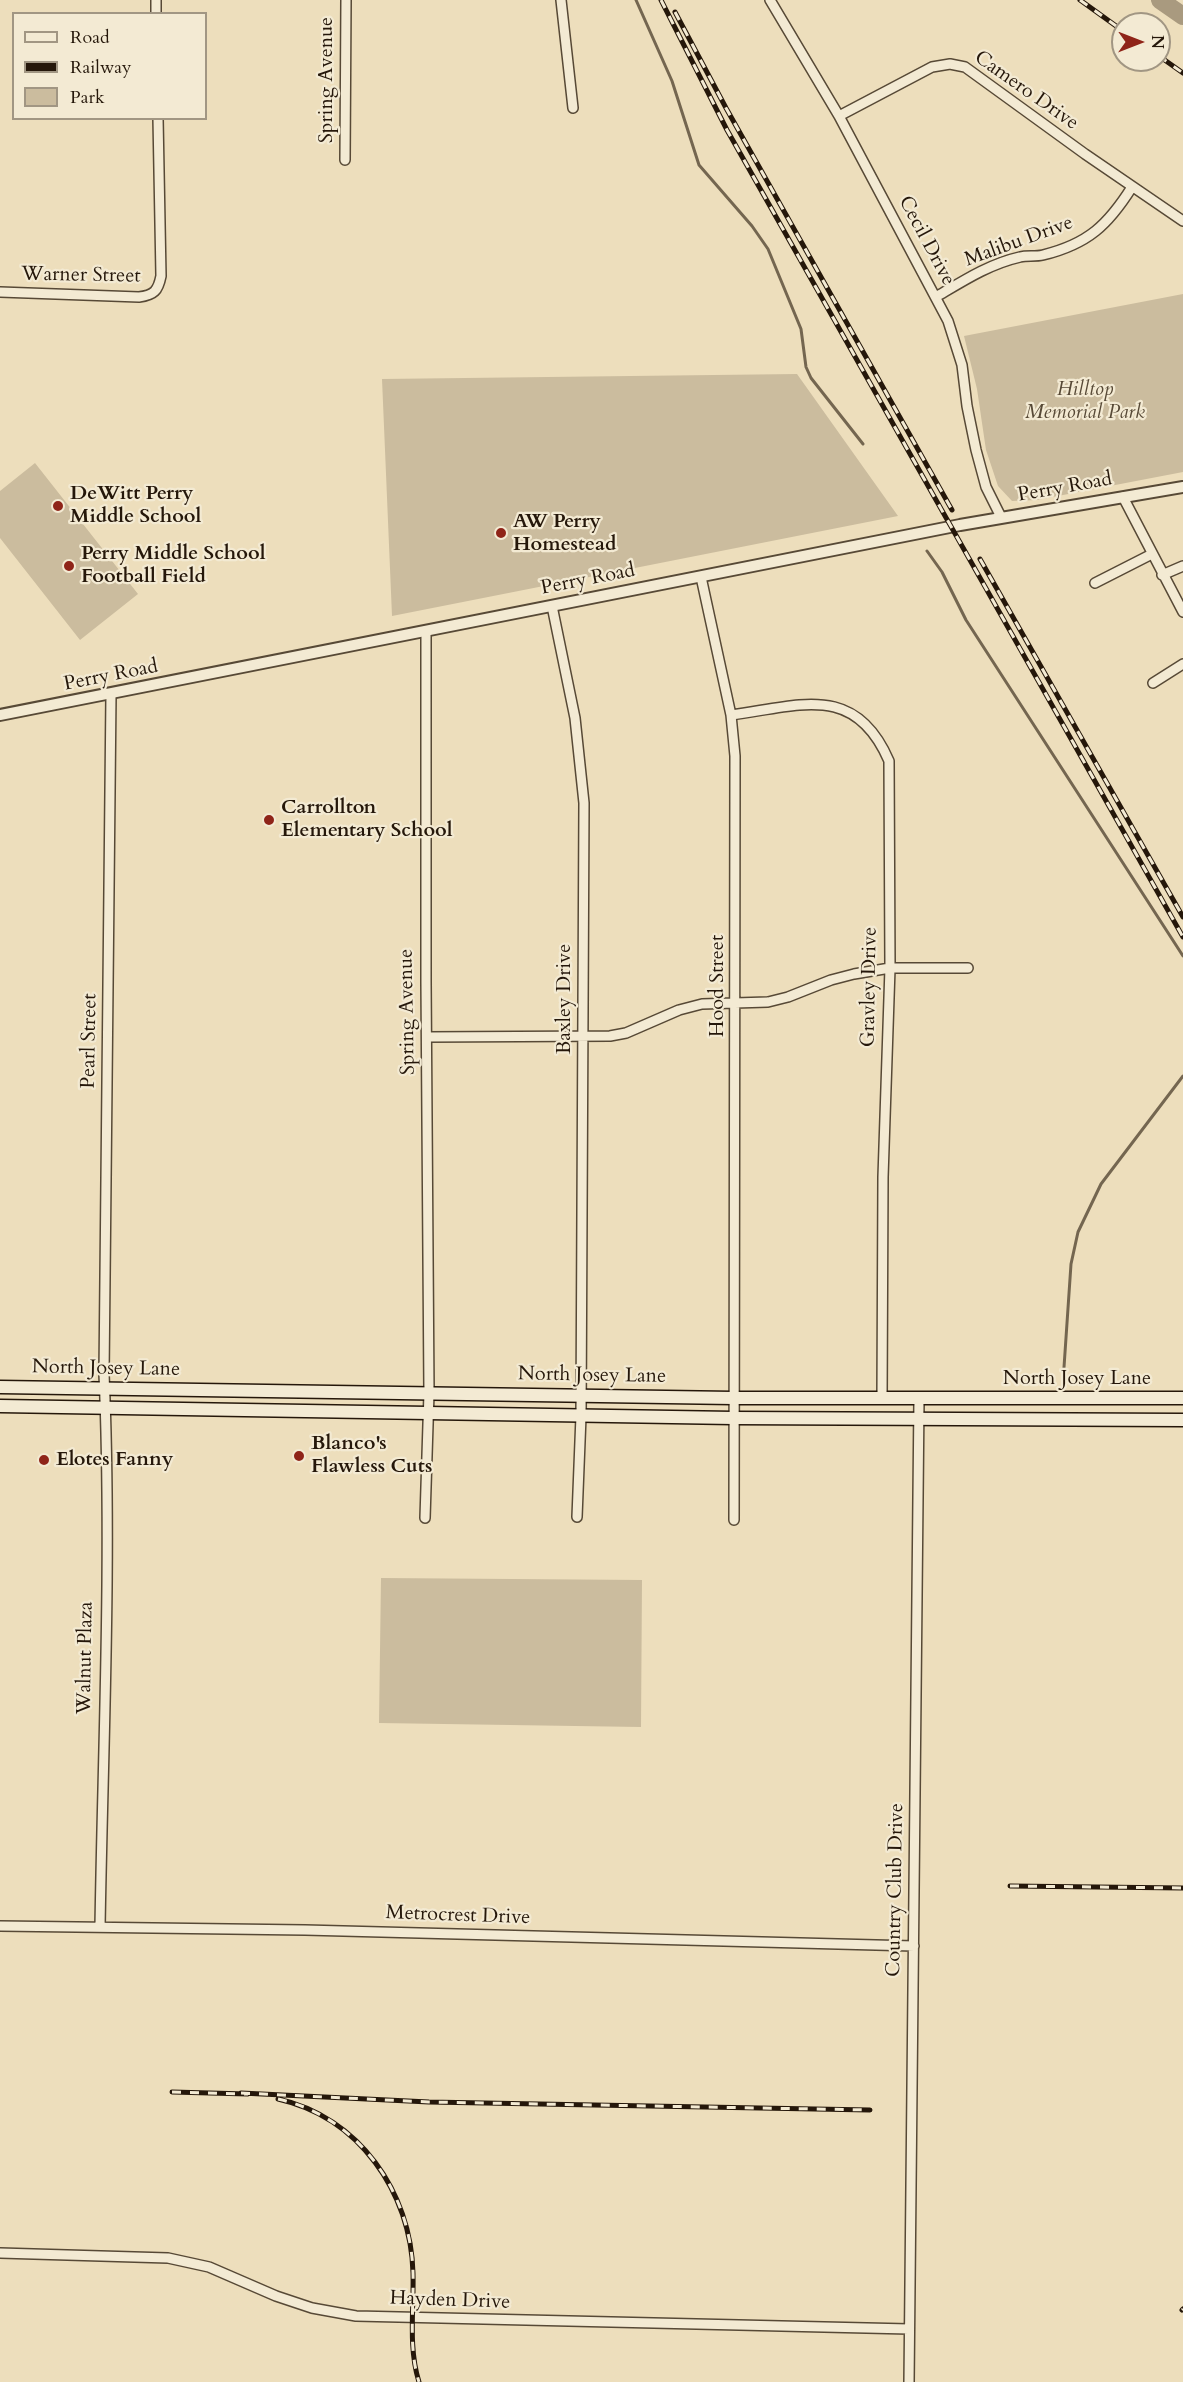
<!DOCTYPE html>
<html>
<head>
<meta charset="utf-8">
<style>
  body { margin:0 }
  #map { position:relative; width:1183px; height:2382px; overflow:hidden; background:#eddebc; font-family:Cardo,serif }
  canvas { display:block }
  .legend { position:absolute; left:12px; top:12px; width:195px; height:108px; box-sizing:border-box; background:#f3ead3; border:2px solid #a19683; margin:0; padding:8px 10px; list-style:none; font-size:18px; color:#25170a }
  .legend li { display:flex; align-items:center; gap:12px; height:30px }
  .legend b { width:30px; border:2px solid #a19683 }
  .north { position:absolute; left:1111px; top:12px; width:60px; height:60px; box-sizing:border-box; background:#f3ead3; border:2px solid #a19683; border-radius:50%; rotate:90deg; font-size:16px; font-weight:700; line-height:24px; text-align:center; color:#25170a }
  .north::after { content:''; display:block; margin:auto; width:21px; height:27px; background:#8f2418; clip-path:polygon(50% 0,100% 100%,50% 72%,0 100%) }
</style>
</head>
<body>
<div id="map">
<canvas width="1183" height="2382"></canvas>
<ul class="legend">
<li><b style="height:8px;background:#f3ead3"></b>Road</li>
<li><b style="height:8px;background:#25170a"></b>Railway</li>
<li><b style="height:16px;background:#cbbc9e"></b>Park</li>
</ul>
<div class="north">N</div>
</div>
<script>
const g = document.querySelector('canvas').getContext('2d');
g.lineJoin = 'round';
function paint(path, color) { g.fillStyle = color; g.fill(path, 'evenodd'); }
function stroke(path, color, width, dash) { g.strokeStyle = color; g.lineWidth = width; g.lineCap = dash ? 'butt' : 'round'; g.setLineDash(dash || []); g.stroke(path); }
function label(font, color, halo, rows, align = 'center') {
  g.font = font + ' Cardo,serif'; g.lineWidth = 4.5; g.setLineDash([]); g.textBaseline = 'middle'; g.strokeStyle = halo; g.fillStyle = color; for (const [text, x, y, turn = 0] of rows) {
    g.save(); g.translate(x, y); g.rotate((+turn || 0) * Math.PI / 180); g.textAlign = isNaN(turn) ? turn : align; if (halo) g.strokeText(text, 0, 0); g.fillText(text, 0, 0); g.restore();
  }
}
paint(new Path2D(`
  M1183,294V472L1037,500L1012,501L998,486L986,450L977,389L964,336Z
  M797,374L898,516L392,616L382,379Z
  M35,463L138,594L80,640L0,538V491Z
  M381,1578L642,1580L641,1727L379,1723Z`), '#cbbc9e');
stroke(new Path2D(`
  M636,0L672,81L699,165L752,226L768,249L801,329L806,367L811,378L863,444
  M927,551L942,572L966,620L1183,956
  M1063,1382L1071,1264L1078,1232L1101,1184L1183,1076`), '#746650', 3);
stroke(new Path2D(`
  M1160,0L1183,16`), '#a99a7f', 18);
const minor = new Path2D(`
  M156,0V14
  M561,0L573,108
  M770,0L839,116L948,321L962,365L967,406L976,450L986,487L1001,517
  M839,116L932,67L950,64L965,67L1085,154L1183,221
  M345,160L346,0
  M0,292L139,297C154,295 158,291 161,276L158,118
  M936,297C963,281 989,264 1020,257C1027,255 1035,257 1043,255C1088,244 1108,225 1132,187
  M1123,497L1183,612
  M1162,575L1183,566
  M701,577L731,715L735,756L734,1520
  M1095,583L1152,554
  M552,606L575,718L584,803L581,1416L577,1517
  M1153,683L1183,664
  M731,715C799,706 855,682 889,761L890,968L883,1177L882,1399
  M427,1037L610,1036L626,1033L679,1010L702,1004L768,1002L788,997L831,980L854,974L890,968H968
  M425,1518L429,1393L426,982V631
  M0,1926L305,1930L914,1946
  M100,1927C103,1743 112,1558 104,1374L111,694
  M0,2253L168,2258L209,2267L276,2296L312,2308L356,2316L909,2329
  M909,2382L919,1399`);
const tertiary = new Path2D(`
  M0,715L960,525L1183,487`);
const secondary = new Path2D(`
  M0,1387L733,1398H1183
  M0,1406L733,1418L1183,1420`);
stroke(minor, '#574936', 12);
stroke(tertiary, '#574936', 14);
stroke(secondary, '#25170a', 15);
stroke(minor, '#f3ead3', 9);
stroke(tertiary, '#f3ead3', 10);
stroke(secondary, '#f3ead3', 12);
const rail = new Path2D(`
  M661,0L727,130L1183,937
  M1080,0L1123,31
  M675,12L726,108L952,510
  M1159,56L1183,73
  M980,559L1183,917
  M1010,1886L1183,1888
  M172,2092L248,2094
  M241,2093L429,2102L870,2110
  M278,2099C359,2117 411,2192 413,2273C414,2309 408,2347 419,2382
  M1182,2310L1183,2309`);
stroke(rail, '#25170a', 5);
stroke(rail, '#f3ead3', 3, [9]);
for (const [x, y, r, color] of [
  [58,506,6,"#8f2418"],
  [501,533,6,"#8f2418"],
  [69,566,6,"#8f2418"],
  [269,820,6,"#8f2418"],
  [299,1456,6,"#8f2418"],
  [44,1460,6,"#8f2418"]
]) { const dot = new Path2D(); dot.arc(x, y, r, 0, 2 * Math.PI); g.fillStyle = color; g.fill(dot); stroke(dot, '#f3ead3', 2); }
label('20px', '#25170a', '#f3ead3', [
  ["Spring Avenue",327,80,-90],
  ["Camero Drive",1026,91,35],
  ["Cecil Drive",926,241,62],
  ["Malibu Drive",1019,242,-20],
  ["Warner Street",81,276,1],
  ["Perry Road",1065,488,-10],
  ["Perry Road",588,580,-11],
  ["Perry Road",111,676,-11],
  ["Hood Street",718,986,-90],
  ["Gravley Drive",870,987,-89],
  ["Baxley Drive",565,999,-90],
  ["Spring Avenue",408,1012,-91],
  ["Pearl Street",90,1041,-89],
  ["North Josey Lane",106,1369,1],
  ["North Josey Lane",592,1376,1],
  ["North Josey Lane",1077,1379],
  ["Walnut Plaza",86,1658,-89],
  ["Country Club Drive",896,1890,-89],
  ["Metrocrest Drive",458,1916,2],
  ["Hayden Drive",450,2301,2]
]);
label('italic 20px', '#574936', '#f3ead3', [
  ["Hilltop",1085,390],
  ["Memorial Park",1085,413]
]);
label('bold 20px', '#25170a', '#f3ead3', [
  ["DeWitt Perry",70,494],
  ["Middle School",70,517],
  ["AW Perry",513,522],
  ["Homestead",513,545],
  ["Perry Middle School",81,554],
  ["Football Field",81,577],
  ["Carrollton",281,808],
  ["Elementary School",281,831],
  ["Blanco's",311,1444],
  ["Flawless Cuts",311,1467],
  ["Elotes Fanny",56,1460]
], 'left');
</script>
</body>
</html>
